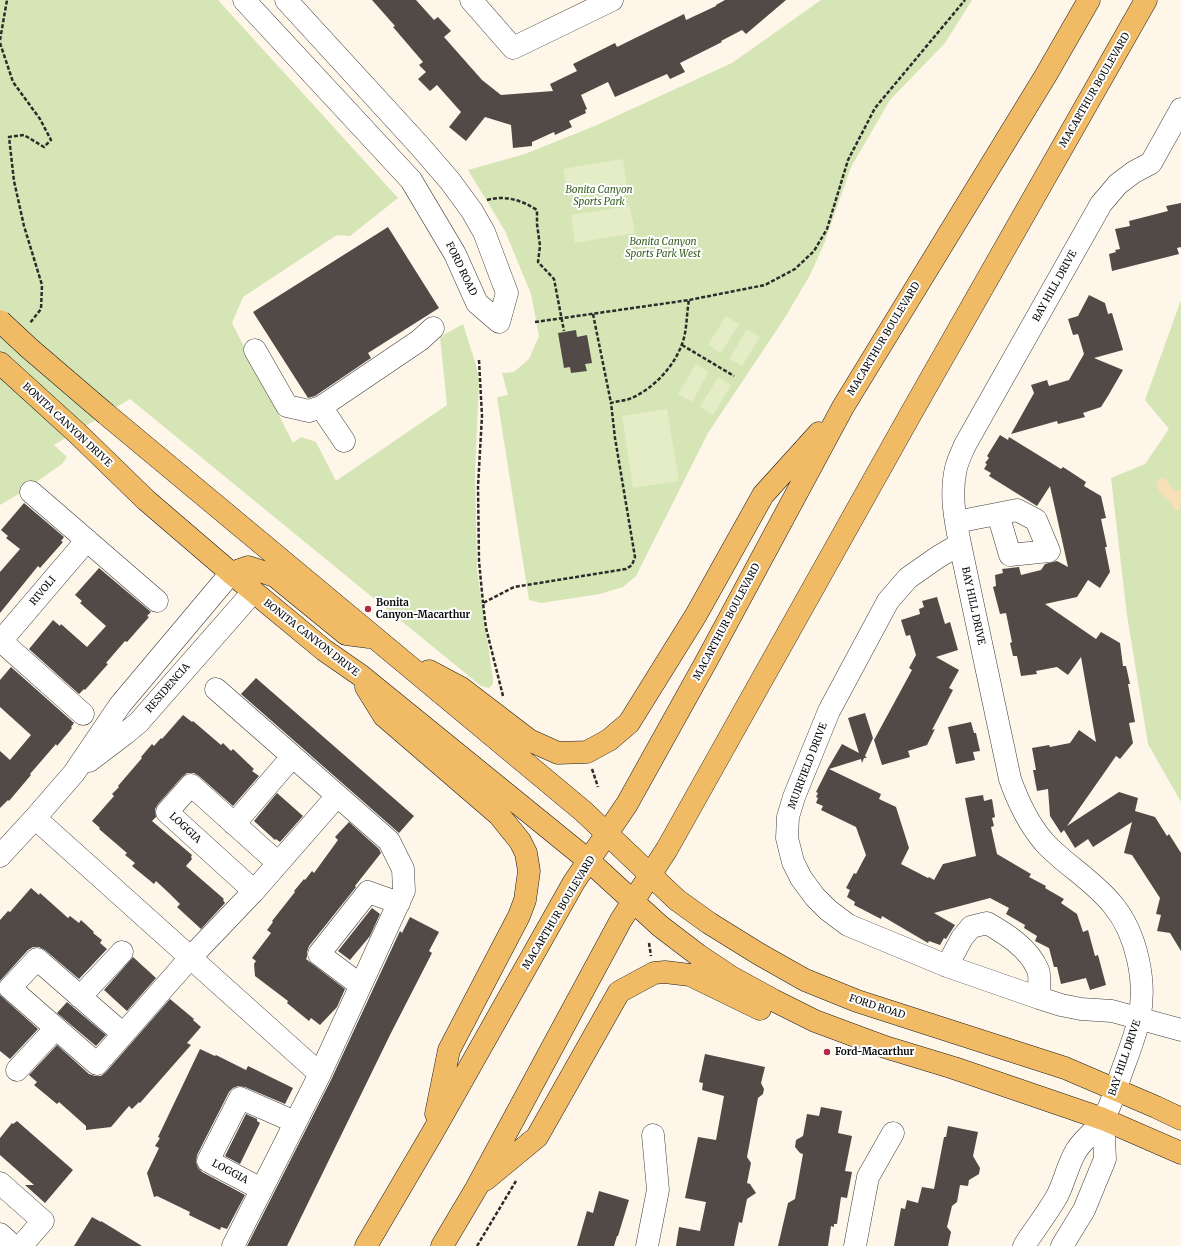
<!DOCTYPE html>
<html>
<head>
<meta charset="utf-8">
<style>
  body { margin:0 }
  canvas { display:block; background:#fef6e8 }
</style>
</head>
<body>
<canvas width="1181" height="1246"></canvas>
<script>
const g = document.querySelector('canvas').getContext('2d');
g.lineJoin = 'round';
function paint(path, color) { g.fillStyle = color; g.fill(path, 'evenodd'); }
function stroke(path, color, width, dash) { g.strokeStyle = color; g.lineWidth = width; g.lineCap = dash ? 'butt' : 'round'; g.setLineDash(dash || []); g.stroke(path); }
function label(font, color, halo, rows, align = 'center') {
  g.font = font + ' Merriweather,serif'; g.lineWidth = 4; g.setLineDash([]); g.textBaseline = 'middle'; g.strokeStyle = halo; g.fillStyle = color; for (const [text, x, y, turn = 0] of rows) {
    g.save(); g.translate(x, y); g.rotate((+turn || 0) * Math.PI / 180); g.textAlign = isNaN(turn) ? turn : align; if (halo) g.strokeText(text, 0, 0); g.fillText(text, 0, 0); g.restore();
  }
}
paint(new Path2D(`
  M0,0H218L398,198L350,236L337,235L243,297L232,323L293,443L301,437L316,442L336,481L447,405L440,337L463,324L476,365L479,381L475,474L477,570L493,679V684L489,688L481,686L130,399L54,445L67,457L62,464L19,494L0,505Z
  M821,0H972L945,43L890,100L851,167L824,244L810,275L784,319L708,433L636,576L623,587L600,594L541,603L529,600L497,397L508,395L502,373L514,372L529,359L539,336L531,294L505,231L468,170L525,154L597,125L732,63Z
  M1181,300V802L1148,744L1127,615L1111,478L1145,464L1169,429L1145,400Z`), '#d5e5b5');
paint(new Path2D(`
  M1164,478C1170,483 1171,493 1181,490L1180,510H1174L1171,502L1160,493L1156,484L1159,479Z`), '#f7e0b8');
paint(new Path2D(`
  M623,159L627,186L568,196L563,169Z
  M630,206L635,233L575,243L571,215Z
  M726,316L739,324L721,353L708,345Z
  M747,329L760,337L742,366L729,359Z
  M696,364L709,372L692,402L678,394Z
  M718,377L731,385L713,415L700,407Z
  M667,409L679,481L633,488L622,416Z`), '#e5edc6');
paint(new Path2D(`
  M372,0H416L434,20L438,17L451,31L444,37L482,80L501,95L553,91L550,84L577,71L573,64L615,43L617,47L684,14L686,20L716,6V5L725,0H786L746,34L742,30L721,41L722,42L680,63L685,72L670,79L667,74L615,97L608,82L581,95L587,109L585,110L586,113L569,121L572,127L555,135L554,132L532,142V146L513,148L511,125L485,117L466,141L449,127L461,112L437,85L430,91L418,79L426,72L419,65L423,62L393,27L395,26Z
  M1181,203V247L1177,248L1179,254L1112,271L1109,254L1116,252L1115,250L1120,249L1115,229L1130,226L1129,221L1168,211L1166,206Z
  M388,227L439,308L368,353L371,358L315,396L308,398L253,312Z
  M1089,295L1105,303L1108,314L1112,313L1123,350L1094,358L1123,370L1108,396L1101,407L1083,413L1085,417L1058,424L1057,421L1011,434L1034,393L1031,385L1047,380L1049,386L1069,380L1084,354L1078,334L1073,335L1068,319L1078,316Z
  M576,330L577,337L587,335L592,363L585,364L587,371L571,373L570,367L564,368L558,333Z
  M1000,435L1008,440L1009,437L1061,469L1063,467L1086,482L1084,486L1101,496L1106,518L1101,519L1107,547H1105L1110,572L1100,588L1088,580L1077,597L1045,604L1096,639L1101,632L1120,643L1123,666H1126L1130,684H1128L1135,722L1129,723L1133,743L1120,759L1116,756L1067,826L1119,792L1138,798L1135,811L1155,817L1167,836L1169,834L1181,853V951L1170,933L1157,931L1161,915L1156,914L1160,898L1132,855L1124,853L1132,822L1093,847L1088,839L1075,848L1064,830L1061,833L1050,816L1048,789L1037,791L1033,770H1036L1032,748L1049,745L1050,747L1070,743L1079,730L1096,742L1081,657L1068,675L1057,667L1036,671L1037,674L1021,676L1017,656H1013L1010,643L1012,642L1006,613L1000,614L993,587L996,586L995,575L1003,573L1002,569L1019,567L1021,575L1041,570L1045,564L1057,561L1068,567L1050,486L1037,506L989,476L991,473L984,469L987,464L985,463L989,458L987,456Z
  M24,503L64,537L61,541L63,542L40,568L38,566L0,613V572L20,549L6,538L8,536L1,530Z
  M99,568L151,612L147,616L149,617L127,642L125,641L106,663L108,664L85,690L84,689L79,694L29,649L53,620L60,626L61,624L87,647L106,626L80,603L82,601L75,595Z
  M937,597L945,624L950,622L958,650L936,657L959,670L949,688L953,690L932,730L935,729L927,745L908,751L910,757L882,765L874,740L912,670L909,668L916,655L910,635L906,636L901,620L920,614L919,609L924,607L922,601Z
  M11,667L74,723L71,727L72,728L57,746L56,744L30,774L31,775L9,801L8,800L0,808V751L10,760L31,735L0,707V680Z
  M256,678L414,816L399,833L241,694Z
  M865,713L873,738L865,756L867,758H864L862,763L861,759L829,769L881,794L879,799L896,807L909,848L901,864L928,878L929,877L934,880L943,864L976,856L965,798L983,795L984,801L992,799L995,817L992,818L994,826L991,827L997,854L1031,874L1029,877L1046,886L1045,888L1064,899L1061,903L1077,914L1083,932L1088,930L1095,956L1098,955L1106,985L1090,990L1086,978L1061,984L1057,967H1054L1049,948L1035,941L1037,936L1024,928L1025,925L1006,914L1009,908L990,898L934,913L955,925L946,939L944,938L940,945L929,941L928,943L882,916L881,919L854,905L855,902L847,897L850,890L846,888L854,873L856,874L866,855L856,827L821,810L823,806L816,803L818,798L816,797L818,793L816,792L828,768L842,744L859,753L848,718Z
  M183,715L192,722L193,721L221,745L223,743L231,751L233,749L254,769L252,771L259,776L233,806L199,776L194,773H187L182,777L158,804L155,809L156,817L152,821L192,855L191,857L192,859L186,866L224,899L223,900L225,903L201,929L177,907L180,904L170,894L156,881L154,884L132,866L135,863L125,855L127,853L99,829L100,828L92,821L114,796L112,794L119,787L118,786L142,758L141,757L152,744L154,746L161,738L162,739Z
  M971,722L974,733H976L980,751L973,752L975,760L956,764L948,727Z
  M277,793L303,816L280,842L276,839L275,840L254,821Z
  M349,822L379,849L381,853L355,886L356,887L309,946L307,952V957L306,959L345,989L337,1007L320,1025L311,1018L309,1021L287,1003L288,1001L255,976L254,964L256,961L252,958L271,933L267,930L273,922L272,921L295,892L294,891L304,879L305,880L312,871L314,873L338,840L335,837Z
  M31,888L39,895L40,893L68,918L70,916L79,923L81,920L94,932L93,933L102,940L100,943L107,949L79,979L45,950L39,947H33L28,950L0,981V920L8,911L10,912Z
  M372,908L380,914L370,936L350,960L338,951Z
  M410,917L439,932L429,951L432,953L391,1033L287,1246H247L331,1080L400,931L402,933Z
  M133,957L156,978L127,1011L104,990Z
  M0,995L38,1029L10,1059L0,1051Z
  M170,999L194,1019L193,1020L201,1027L187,1043L191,1045L140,1103L139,1102L132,1109L129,1106L111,1127L86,1130V1126L59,1102L57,1104L34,1085L37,1082L29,1075L57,1045L89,1074L95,1076H101L106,1072Z
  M67,1002L106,1035L96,1046L57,1013Z
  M200,1049L215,1056L216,1055L246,1070L248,1066L293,1088L285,1104L245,1087L238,1086L233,1088L229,1092L197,1155L196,1162L198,1168L202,1172L245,1195L227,1229L221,1227L220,1230L189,1215L190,1212L157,1196L154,1197L147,1173L159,1148L155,1146L160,1138L158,1137Z
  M705,1054L765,1067L761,1083L764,1089L763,1094L758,1098L747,1157L751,1163L747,1183L750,1184L756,1193L747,1199L742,1223L739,1222L734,1246H676L679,1227L700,1231L706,1202L685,1198L698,1137L716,1140L724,1096L702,1090L703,1083L699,1082Z
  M821,1107L842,1111L838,1133L852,1136L845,1171L852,1172L847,1198L841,1197L837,1224H834V1227L831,1226L828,1246H778L788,1203L795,1199L803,1154L800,1153L795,1147L796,1140L803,1136L807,1114L819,1116Z
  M246,1114L257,1119V1121L260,1123L240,1164L225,1156Z
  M17,1121L73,1170L45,1203L25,1185H34L0,1155V1138L12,1123L13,1124Z
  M948,1126L978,1132L973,1156L980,1168L979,1174L969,1180L968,1186L960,1185L957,1202L952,1206L947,1227L951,1232L948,1246H894L901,1208L905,1209L907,1200L918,1203L922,1187L934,1189L944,1137H946Z
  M599,1191L629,1200L618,1236H617L614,1246H577L587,1211L593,1213Z
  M92,1217L101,1222V1221L142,1246H74Z`), '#524a47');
const minor = new Path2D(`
  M244,0L411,180L455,254L477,303L499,322L507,293L484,232L472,211L450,181L418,144L286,0
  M471,0L513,48L612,0
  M255,350L287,406L309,411L321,407
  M344,441L321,407L420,340L433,328
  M31,492L157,601
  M956,522L1017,510L1036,520L1049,551L1010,555L998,514
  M960,544L938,557L908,578L888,601L829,711L794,797L788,817L787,838L793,862L801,878L815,897L828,910L848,925L947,966L1039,998L1061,1005L1081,1009L1112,1011L1181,1030
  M0,640L83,714
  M0,642L87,540
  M216,689L389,841L403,869L404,891L320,1074L233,1246
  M89,761L126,733L139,722L253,592
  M35,818L320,1074
  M234,824L292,757
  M0,856L35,818L74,773L120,705L231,573
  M254,891L167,812L191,785L278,863
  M947,966L962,938L971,927L987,923C1006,934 1029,948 1038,970C1041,977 1038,990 1039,998
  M360,985L319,954L368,892L399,903
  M80,997L122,952
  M123,1034L37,959L10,988L97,1064L190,958L254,891L337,796
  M17,1070L56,1028
  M0,1183L43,1221L21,1246
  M261,1189L208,1161L240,1098L295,1122
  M0,1234L13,1246
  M647,1246L658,1190L653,1135
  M855,1246L868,1177L893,1133
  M1024,1246C1034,1230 1046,1215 1056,1198C1064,1184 1067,1166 1076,1151C1083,1139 1096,1131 1103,1119C1112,1105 1116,1087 1122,1071C1128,1054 1135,1037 1139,1019C1147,983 1137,934 1113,905C1093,880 1065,865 1044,842C1028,823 1018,802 1010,779L960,544C955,519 950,494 956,468C958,460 962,452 965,445L1101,204L1118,184L1134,172L1151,163L1181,109
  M1062,1246L1084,1210L1105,1159L1103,1119`);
const major = new Path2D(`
  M0,363L77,433L146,500L231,573L324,650L360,675L589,861L660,926L698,955L731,977L773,1000L815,1021L885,1047L954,1068L1103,1119L1181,1153
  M106,414L583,811L677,900L709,923L759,954L805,980L857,1001L1065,1068L1156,1107L1181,1119
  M231,573L248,567L275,576L346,634L369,637
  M429,671L461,688L529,740L558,753L587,752L609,740L629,723L696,615L763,495L819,433
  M366,687L384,716L499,815L520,841L526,853L529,871L525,900L519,916L449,1050L436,1114
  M485,1180L537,1137L619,992L654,973L665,972L690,975L760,1009
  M366,1246L433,1132L574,882L627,804L707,660L843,407L1046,75L1089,0
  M442,1246L477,1187L621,920L667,849L909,417L1146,0`);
stroke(minor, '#3d3d3d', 23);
stroke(major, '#1b1b1b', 23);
stroke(new Path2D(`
  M0,40L7,0
  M0,43L13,82L40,119L51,140L44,147L24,135L9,137L14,181L24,226L42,285L41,309L30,323
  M487,200C506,195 521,200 537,210V224L540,246L538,262L554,279L564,331
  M593,314L611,403
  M535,322L689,300L765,285L795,269L814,251L827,229L848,160L875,108L965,0
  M682,345L734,376
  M479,360L482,416L478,486L479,561L483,603
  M503,696L486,628L483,603L514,587L626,569L632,565L635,557L615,438L611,403C617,401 623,401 629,399C655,389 680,361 685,333C687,322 687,311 689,300
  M592,769L598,787
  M649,943L651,956
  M477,1246L516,1181`), '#2c2c2c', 2.5, [4, 2]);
stroke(minor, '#fff', 22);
stroke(major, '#f1bb66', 22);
const majorBridge = new Path2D(`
  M0,321L29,348L106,414`);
stroke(majorBridge, '#1b1b1b', 23, []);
stroke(majorBridge, '#f1bb66', 22);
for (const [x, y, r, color] of [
  [368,609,4,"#b12b45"],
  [827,1052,4,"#b12b45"]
]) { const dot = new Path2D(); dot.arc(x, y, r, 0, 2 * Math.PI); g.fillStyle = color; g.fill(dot); stroke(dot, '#fff', 1.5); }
label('10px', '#0a0a0a', '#fff', [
  ["MACARTHUR BOULEVARD",1095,90,-60],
  ["FORD ROAD",461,269,64],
  ["BAY HILL DRIVE",1055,286,-61],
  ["MACARTHUR BOULEVARD",884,339,-59],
  ["BONITA CANYON DRIVE",67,425,43],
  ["RIVOLI",43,591,-50],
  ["BAY HILL DRIVE",973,606,78],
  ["MACARTHUR BOULEVARD",727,622,-62],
  ["BONITA CANYON DRIVE",311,638,38],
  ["RESIDENCIA",168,688,-49],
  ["MUIRFIELD DRIVE",808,766,-69],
  ["LOGGIA",185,828,43],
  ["MACARTHUR BOULEVARD",559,913,-59],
  ["FORD ROAD",877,1007,18],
  ["BAY HILL DRIVE",1125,1058,-71],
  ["LOGGIA",230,1172,28]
]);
label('italic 10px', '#355d1f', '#fff', [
  ["Bonita Canyon",599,190],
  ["Sports Park",599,202],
  ["Bonita Canyon",663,242],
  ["Sports Park West",663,254]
]);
label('bold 10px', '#0a0a0a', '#fff', [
  ["Bonita",376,603],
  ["Canyon-Macarthur",376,615],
  ["Ford-Macarthur",835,1052]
], 'left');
</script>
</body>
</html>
